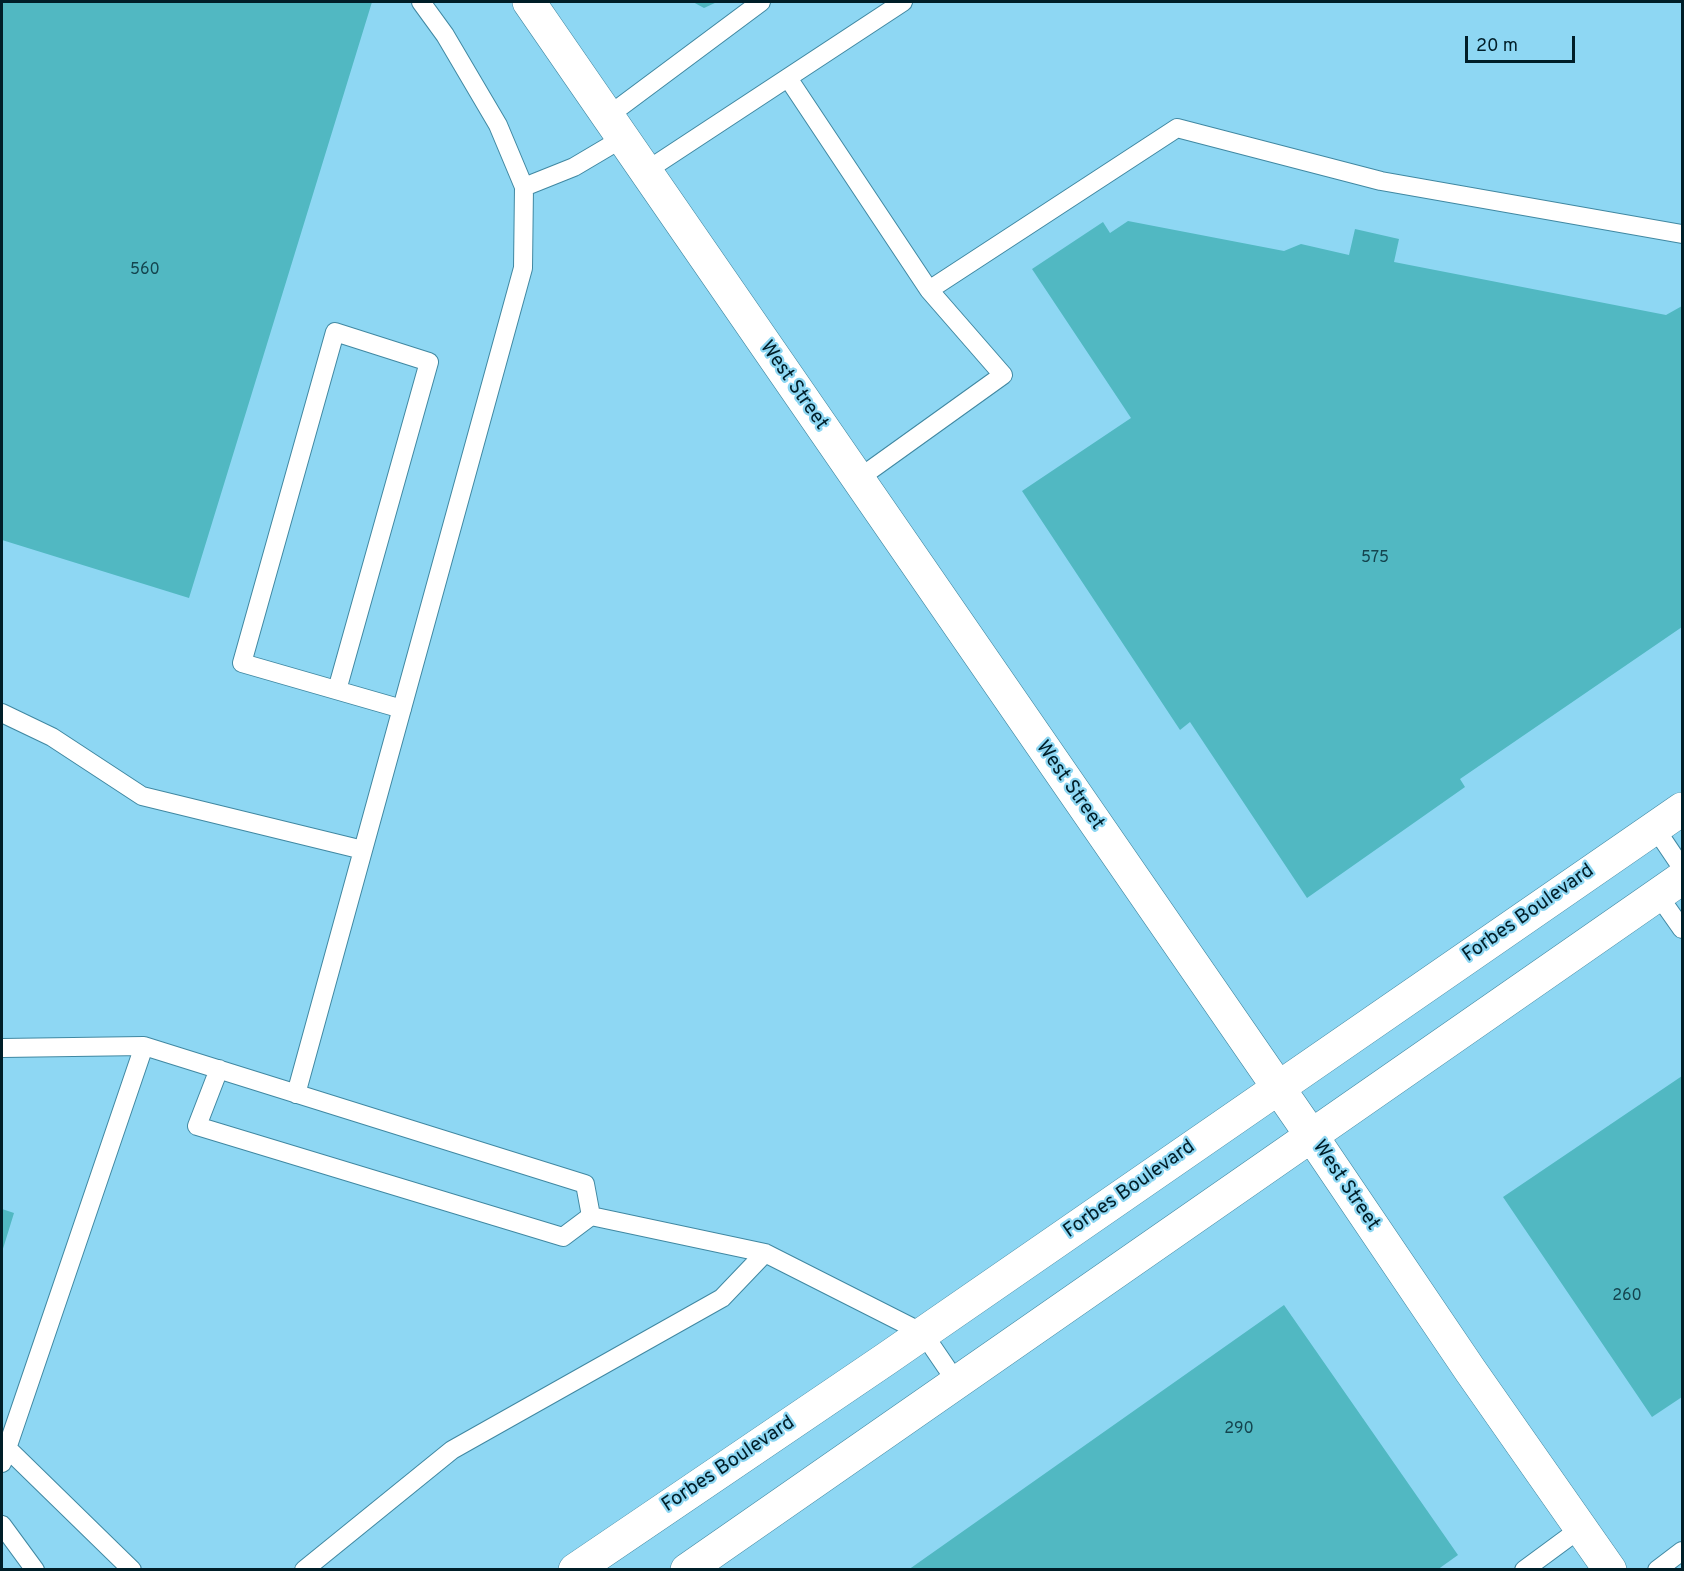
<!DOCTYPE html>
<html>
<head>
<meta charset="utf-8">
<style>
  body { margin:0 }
  #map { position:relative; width:1684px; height:1571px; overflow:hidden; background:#8ed7f3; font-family:Overpass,sans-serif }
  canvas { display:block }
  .frame { position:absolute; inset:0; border:3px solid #001e28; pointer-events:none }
  .scale { position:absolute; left:1465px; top:36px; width:110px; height:27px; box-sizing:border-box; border:3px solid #001e28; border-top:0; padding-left:8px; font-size:18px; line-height:21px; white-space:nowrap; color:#001e28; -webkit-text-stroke:4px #8ed7f3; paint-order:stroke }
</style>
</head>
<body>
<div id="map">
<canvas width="1684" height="1571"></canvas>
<div class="frame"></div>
<div class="scale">20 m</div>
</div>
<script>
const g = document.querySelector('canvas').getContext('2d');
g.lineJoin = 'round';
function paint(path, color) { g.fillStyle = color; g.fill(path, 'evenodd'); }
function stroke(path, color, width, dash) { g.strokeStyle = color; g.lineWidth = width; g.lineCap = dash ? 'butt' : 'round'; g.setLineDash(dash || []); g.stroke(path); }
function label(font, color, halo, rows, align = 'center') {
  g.font = font + ' Overpass,sans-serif'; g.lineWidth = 4.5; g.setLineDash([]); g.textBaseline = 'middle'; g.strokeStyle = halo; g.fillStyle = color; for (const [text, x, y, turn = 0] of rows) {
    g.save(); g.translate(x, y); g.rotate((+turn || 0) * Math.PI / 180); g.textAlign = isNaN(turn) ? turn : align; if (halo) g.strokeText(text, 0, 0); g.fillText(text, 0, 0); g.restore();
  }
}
paint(new Path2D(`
  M2,2H372L189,598L2,540Z
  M693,2H717L704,8Z
  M1128,221L1284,251L1301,244L1349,255L1355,229L1399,239L1394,262L1666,315L1682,306V627L1460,779L1465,787L1307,898L1190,722L1180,730L1022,491L1131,418L1032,269L1103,222L1110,233Z
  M1682,1076V1397L1652,1417L1503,1197Z
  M2,1209L14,1213L2,1252Z
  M1284,1305L1458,1555L1437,1570H908Z`), '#51b8c2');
const service = new Path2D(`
  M421,2L445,35L498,125L524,187
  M788,78L929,290L1177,128L1381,181L1682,234
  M608,116L761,2
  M646,171L903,2
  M858,479L1003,375L929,290
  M337,690L429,362L335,332L242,663L402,709
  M2,713L52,737L142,796L363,850
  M1655,828L1682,868
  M1658,895L1682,929
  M2,1048L144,1046L585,1184L591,1216L765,1253L923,1333L957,1383
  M219,1069L197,1126L563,1237L591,1216
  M296,1094L523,268L524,187L574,167L623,138
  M7,1448L132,1570
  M2,1463L144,1046
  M2,1525L35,1570
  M304,1570L452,1450L722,1298L765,1253
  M1524,1570L1581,1528
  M1657,1570L1682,1551`);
const tertiary = new Path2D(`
  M529,2L1311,1135L1470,1370L1610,1570
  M575,1570L886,1359L1682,809
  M687,1570L1682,878`);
stroke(service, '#4088a2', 20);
stroke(tertiary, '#4088a2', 34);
stroke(service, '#fff', 18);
stroke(tertiary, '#fff', 33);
label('16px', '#14444e', null, [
  ["560",145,271],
  ["575",1375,559],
  ["260",1627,1297],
  ["290",1239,1430]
]);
label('20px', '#001e28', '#8ed7f3', [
  ["West Street",793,386,55],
  ["West Street",1069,786,55],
  ["Forbes Boulevard",1529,914,-35],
  ["West Street",1345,1186,56],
  ["Forbes Boulevard",1130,1190,-35],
  ["Forbes Boulevard",729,1465,-34]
]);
</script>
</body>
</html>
